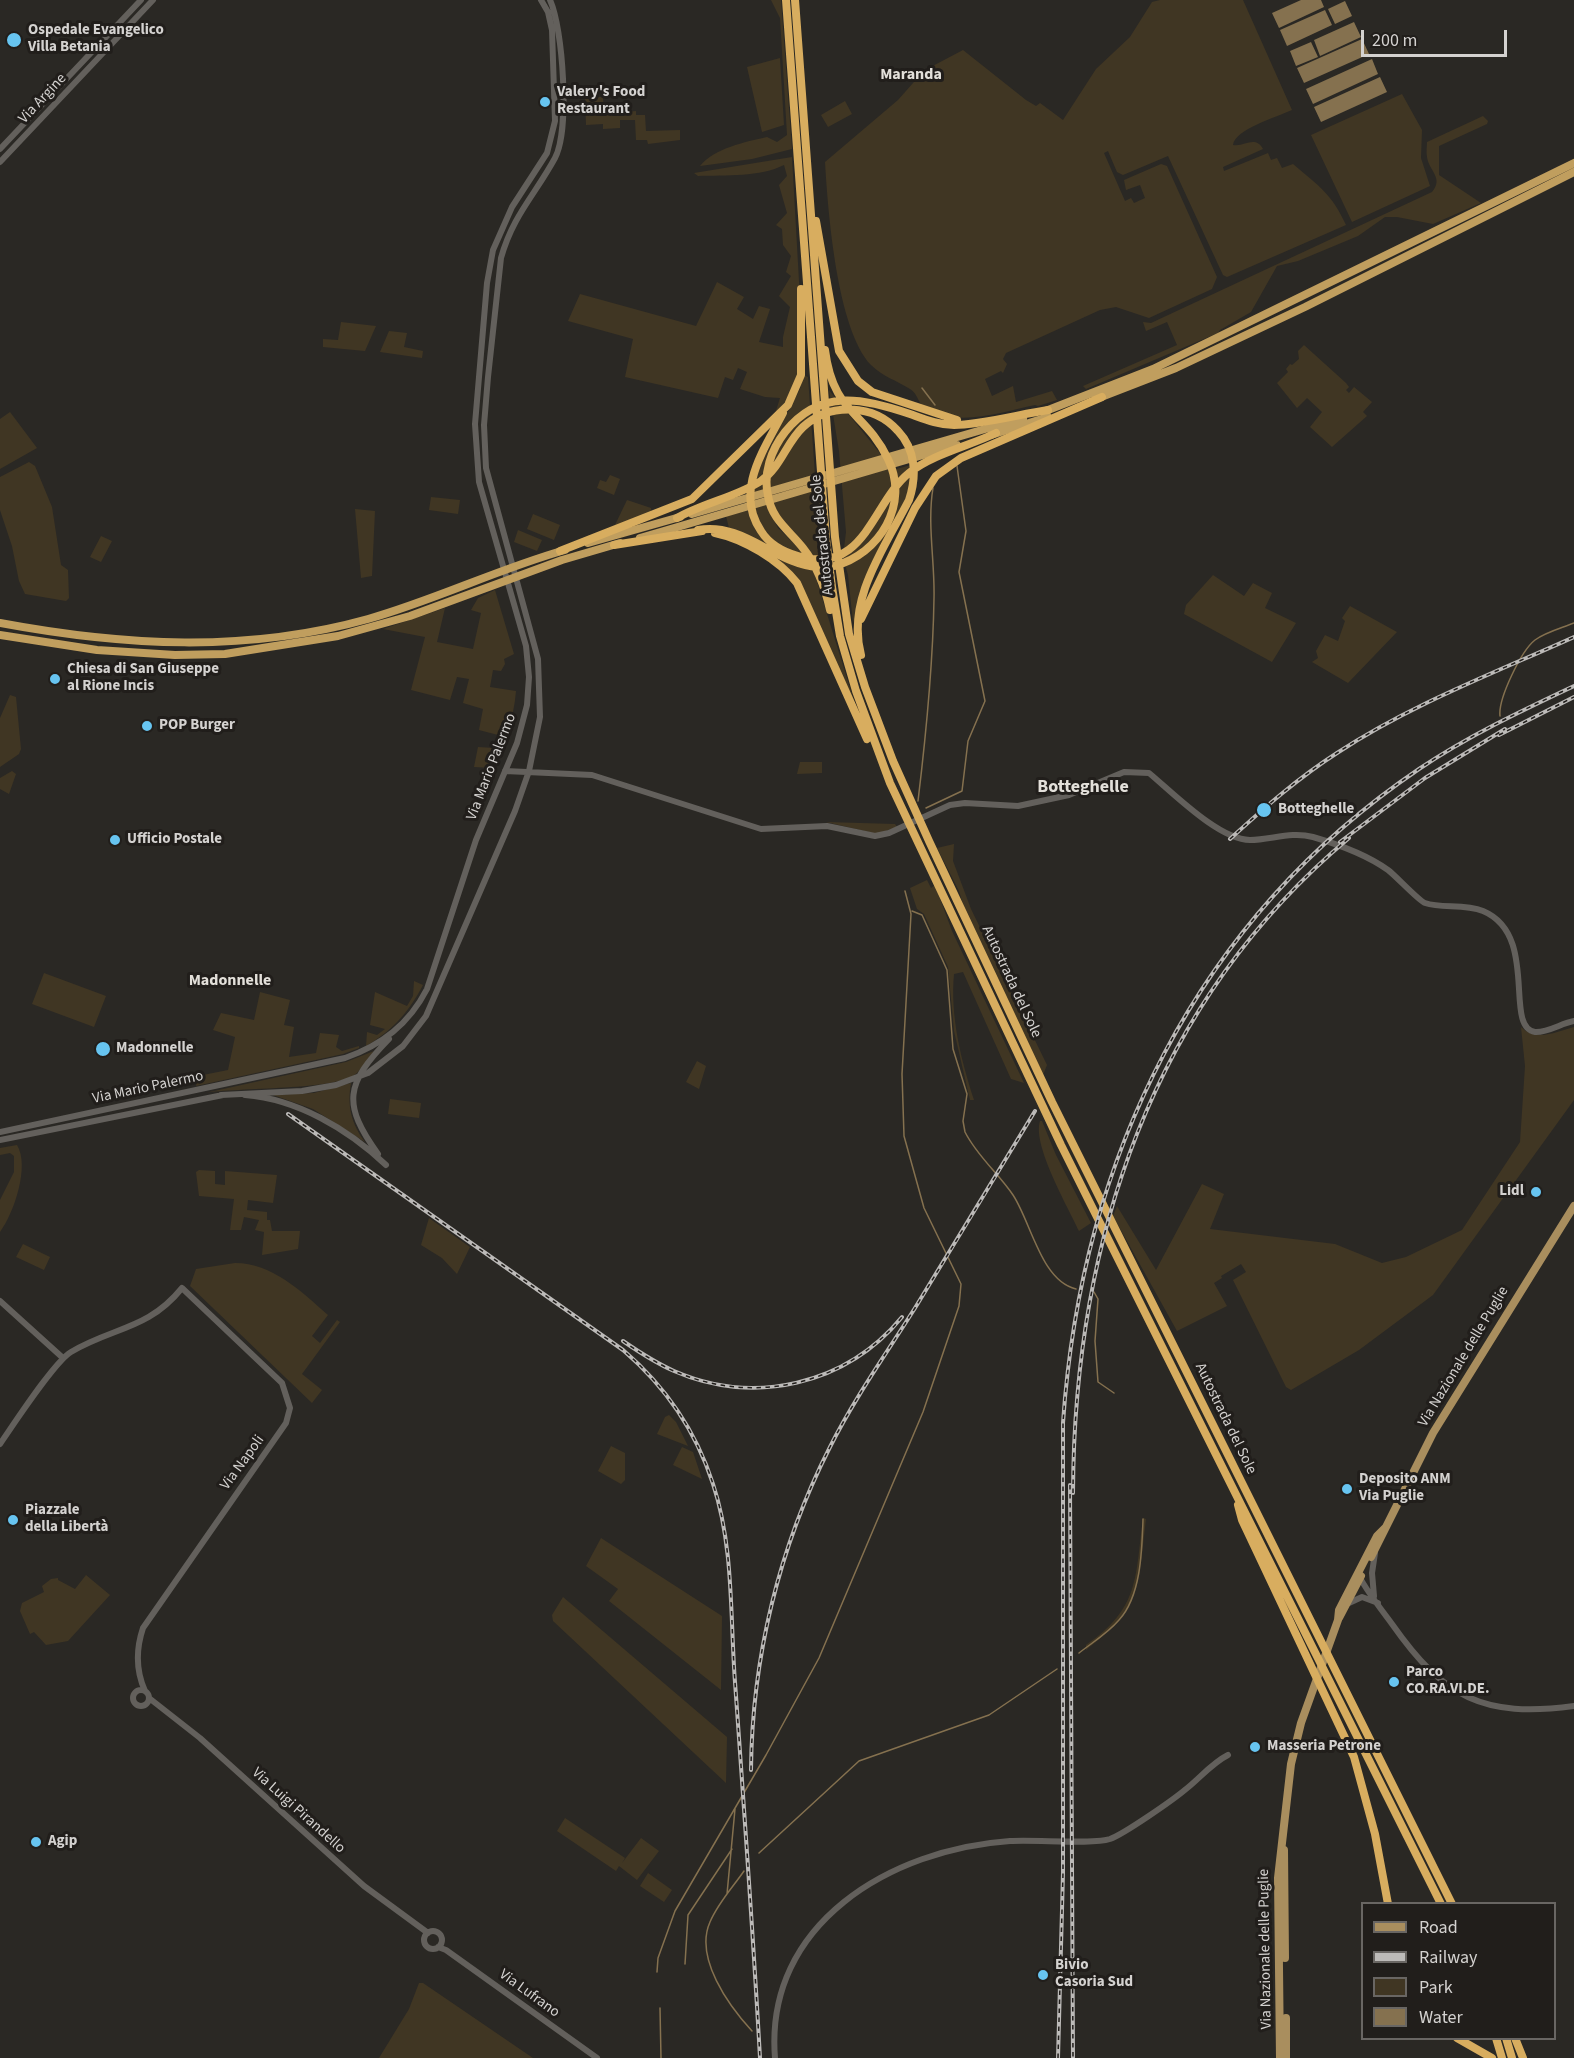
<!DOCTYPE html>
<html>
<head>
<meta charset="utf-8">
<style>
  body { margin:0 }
  #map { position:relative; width:1574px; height:2058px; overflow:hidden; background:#2a2824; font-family:"Source Sans 3",sans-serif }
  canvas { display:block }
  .legend { position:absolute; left:1361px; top:1902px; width:195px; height:138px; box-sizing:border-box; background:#211e1b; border:2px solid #696663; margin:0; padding:8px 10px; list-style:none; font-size:18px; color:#d4d2d0 }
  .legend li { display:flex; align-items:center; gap:12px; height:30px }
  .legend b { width:30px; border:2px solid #696663 }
  .scale { position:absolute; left:1361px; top:30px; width:146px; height:27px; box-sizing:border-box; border:3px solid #d4d2d0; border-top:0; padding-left:8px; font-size:18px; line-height:21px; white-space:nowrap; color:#d4d2d0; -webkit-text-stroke:4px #211e1b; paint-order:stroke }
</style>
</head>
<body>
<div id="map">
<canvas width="1574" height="2058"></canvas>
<ul class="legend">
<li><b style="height:8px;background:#a98e5e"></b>Road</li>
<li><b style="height:8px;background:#bcbab8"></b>Railway</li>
<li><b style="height:16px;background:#403623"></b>Park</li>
<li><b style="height:16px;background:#85714f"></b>Water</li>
</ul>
<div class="scale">200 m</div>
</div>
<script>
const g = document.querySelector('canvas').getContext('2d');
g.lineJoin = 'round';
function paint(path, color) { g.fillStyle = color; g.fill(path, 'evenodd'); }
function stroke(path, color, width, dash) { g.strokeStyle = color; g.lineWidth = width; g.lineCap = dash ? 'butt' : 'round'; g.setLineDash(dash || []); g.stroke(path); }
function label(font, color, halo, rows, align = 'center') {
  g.font = font + ' "Source Sans 3",sans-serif'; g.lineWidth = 6; g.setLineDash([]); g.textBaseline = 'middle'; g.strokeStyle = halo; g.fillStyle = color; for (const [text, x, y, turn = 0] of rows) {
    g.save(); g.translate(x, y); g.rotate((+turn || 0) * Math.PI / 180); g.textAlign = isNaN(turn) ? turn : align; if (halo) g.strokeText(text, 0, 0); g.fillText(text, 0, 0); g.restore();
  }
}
paint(new Path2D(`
  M771,0H781L792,149L752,159L700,166C715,148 745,142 767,137L777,142L787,135L780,18Z
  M1160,0H1243L1292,110C1277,117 1235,129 1233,145C1245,147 1255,135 1263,149L1223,167L1224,171L1268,153L1271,160L1277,158L1282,168L1293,164C1319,186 1332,194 1346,225L1227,277L1223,275L1168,156L1123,175L1117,172L1108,151L1104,153L1125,201L1131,198L1134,203L1145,198L1140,185L1126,190L1124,180L1161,164L1167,166L1217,277L1212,289L1149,318L1116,307L1100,310L1006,353L1003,359L1007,364L1003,373L1001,371L985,379L992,396L1013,386L1016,402L1052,391L1057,400L1038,406L1035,405C1001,412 955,429 923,406C918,402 917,393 910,389C896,380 883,377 871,365C837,329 828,213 825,162L898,100L921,74L926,76L929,74L927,69L963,50L1026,100L1036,106L1040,103L1063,120L1096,69L1130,37L1152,2Z
  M780,58L784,125L762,132L747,67Z
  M1402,94L1422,130L1421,158L1430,186L1352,222L1311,135Z
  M585,97H603L604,114L636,111V115H645L646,131L680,130V140L648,144L647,140H636L635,120H620V128L603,129V124L586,125Z
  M845,101L852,114L828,127L821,115Z
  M1483,116L1488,121L1487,124L1439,146V175L1481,203L1433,224L1397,217H1385L1358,236L1298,261L1277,266L1251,312L1220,330L1218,333L1086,389L1083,386L1177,345L1167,322L1146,331L1143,322L1151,323L1432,192C1444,178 1429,171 1427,157C1426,152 1427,146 1427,142Z
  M792,157L800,299L799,370L789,397L775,414L780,398L765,397L740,389L747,372L738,368L733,380L725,377L718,398L625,377L633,339L568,321L580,294L696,326L717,282L744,297L737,309L753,319L759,306L770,309L759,342L783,347V337L790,307L779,296L791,276L786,272L791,256L783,245L782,229L776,225L787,213L779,185L787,176L784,165C760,177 726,175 698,176L694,173Z
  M341,322L376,326L365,351L323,347V339L338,340Z
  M389,331L407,333L404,347L423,351L422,358L380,352Z
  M1304,345L1346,383L1349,387L1346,390L1349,393L1354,387L1372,402L1363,412L1367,416L1332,447L1310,427L1322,412L1307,398L1297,408L1277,383L1288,372L1286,369L1290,364L1292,365L1299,359L1298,351Z
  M803,375L808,377L818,517L817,545L824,576C819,568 815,559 810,552C801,541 789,532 781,521C756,485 773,443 804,417L802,413L782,431L767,459L763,485L766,506L778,528L802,551L814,572L855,704L800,583L783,564L731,536L726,516L755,509L754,477L800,389Z
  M829,390L879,452L889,471L911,465L910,488L860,594L853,623L848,575L843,557L846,532L839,451Z
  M10,412L37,448L0,469V419Z
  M29,462L35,466L52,507L61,565L68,570L69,598L66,601L25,594L19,581L12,546L0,510V477Z
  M610,475L620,479L614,495L597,488L600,480L606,482Z
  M431,497L460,500L458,514L429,510Z
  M627,500L651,508V513L615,525Z
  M355,509L375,511L372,576L361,578Z
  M533,514L560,525L554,540L527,529Z
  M518,530L542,540L537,551L514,542Z
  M101,536L112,541L101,562L90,557Z
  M1213,575L1244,596L1253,583L1272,593L1265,608L1296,623L1272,662L1184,614L1186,605Z
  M495,590L514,654L504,659L505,664L501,671L493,670L490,687L516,691C514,719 504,743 493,768L474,767L478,747L494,748L498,735L479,730L483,709L463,703L469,679L457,677L450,700L411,690L425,637L383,629L445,608L437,642L473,649L481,613L471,610L478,598Z
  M1350,606L1397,632L1348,683L1312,662L1318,658L1316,651L1325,635L1338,641L1345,621L1342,618Z
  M10,695L16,697L21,749L19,754L0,767V718Z
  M800,762H822V773L797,774Z
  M12,771L16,774L9,794L0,789V778Z
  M826,822L895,824L897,827L877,834Z
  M954,844L953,861L971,909L1047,1065L1043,1075L964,908L959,891L937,848Z
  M927,880L931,888L935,885L952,931L1024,1083L1011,1079L963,972L954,974C950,1016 961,1060 974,1100H970L954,1031L948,967L924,914L917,909L910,888Z
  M44,973L106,996L94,1027L32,1004Z
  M414,981L423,985C409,1012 392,1031 366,1046L367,1032L377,1035L385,1029L370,1025L375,992L407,1006L413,996Z
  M260,992L290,1000L284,1025L294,1027L289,1057L316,1053L320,1033L339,1035L336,1047L342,1051L359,1046V1048L343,1054L196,1086L198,1076L228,1070L235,1037L213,1030L221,1013L254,1020Z
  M1521,1027C1536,1042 1556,1032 1574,1027V1100L1433,1295L1359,1350L1291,1390L1286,1387L1233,1280L1246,1272L1241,1264L1221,1276L1222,1278L1214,1283L1227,1306L1177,1331L1113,1216L1117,1206L1156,1270L1202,1184L1224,1194L1210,1229L1335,1244L1382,1263L1406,1257L1462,1230L1520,1142L1525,1066Z
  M374,1051C368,1058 363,1067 357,1073C338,1091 236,1087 205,1093L346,1062Z
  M697,1061L706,1066L699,1089L686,1082Z
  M351,1083C347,1106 351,1123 365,1142L313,1109L273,1095L314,1093Z
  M390,1099L421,1103L419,1118L388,1114Z
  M1040,1121H1042L1056,1155L1091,1223L1079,1231C1068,1207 1032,1145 1040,1121Z
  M17,1145C30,1166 14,1213 0,1232V1200L14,1172V1156L10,1153L0,1155V1148Z
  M199,1170L215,1171V1184L225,1185V1171L277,1175L273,1203L248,1200L247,1210L267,1212V1220H270L272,1231H300L298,1249L262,1255L264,1232L255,1230L259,1220L244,1217L241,1230H230L234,1199L199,1196L196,1172Z
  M429,1218L470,1247L457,1274L442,1258L421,1245Z
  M23,1244L50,1257L44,1270L16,1257Z
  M235,1263C272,1263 301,1291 328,1315L312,1336L320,1343L337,1320L340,1322L302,1374L322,1390L312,1403L190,1286L196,1269Z
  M669,1415L676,1422L688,1446L657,1434L665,1417Z
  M611,1446L625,1453V1480L621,1484L598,1471Z
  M682,1447L693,1452L702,1479L673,1465Z
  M1143,1518L1146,1519C1138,1585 1142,1607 1086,1650V1645C1140,1608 1135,1578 1143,1518Z
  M601,1538L722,1616L721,1690L609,1601L618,1589L586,1566Z
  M86,1575L110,1595L68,1641L46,1645L34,1632L30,1634L20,1611L22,1603L44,1592L42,1586L51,1579L58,1578V1580L75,1589Z
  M563,1597L727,1737L726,1783L553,1621L552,1615Z
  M565,1818L625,1858L622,1863L641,1838L659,1851L637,1880L619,1866L616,1871L557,1831Z
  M648,1873L672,1890L664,1902L640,1886Z
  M419,1983H423L533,2058H379L409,2009Z`), '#403623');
paint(new Path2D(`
  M1301,0H1321L1324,7L1279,28L1272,13Z
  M1345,1L1352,16L1335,24L1328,9Z
  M1325,10L1332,25L1287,46L1280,30Z
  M1354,22L1361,37L1320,56L1314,40Z
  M1362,39L1369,54L1304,83L1297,68Z
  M1311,42L1318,57L1296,66L1290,51Z
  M1372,59L1378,74L1313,104L1306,89Z
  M1380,77L1387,92L1321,122L1314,107Z`), '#85714f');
stroke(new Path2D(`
  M922,388L935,405
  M1500,716C1498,699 1521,651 1535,640C1546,632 1562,628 1574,623
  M918,801C926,735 933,665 934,598C935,562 927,524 933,488
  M926,808L962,791L968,741L985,701L959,572L966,531L957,466
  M912,911L922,915L947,970L953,1049L967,1094L963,1121L965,1132C977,1156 999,1174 1013,1195C1031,1222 1041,1281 1076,1289
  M1094,1292L1098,1299L1095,1341L1098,1382L1114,1393
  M1079,1653C1093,1642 1108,1633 1119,1620C1141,1596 1142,1551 1143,1519
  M759,1853L859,1761L989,1715L1057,1669
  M744,1871C733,1887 718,1903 710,1922C694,1958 729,2006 752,2031
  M727,1894L735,1809
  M685,1964L688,1915L732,1849
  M657,1972L658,1958L675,1911L766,1755L819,1658L923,1412L959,1306L961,1284L924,1208L904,1136L902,1074L911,914L905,891
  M660,2008L661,2058`), '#85714f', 1.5);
stroke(new Path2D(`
  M0,149L141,0
  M0,162L153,0
  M505,771L592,775L761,829L827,826L875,836L889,833L950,805L965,803L1018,806L1069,795L1124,772L1149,773C1172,792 1219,840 1250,840C1271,840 1291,831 1313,837C1337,844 1367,855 1388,870C1396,876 1419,901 1425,903C1442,909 1464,903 1483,911C1540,935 1503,1027 1535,1032C1547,1033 1562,1023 1574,1021
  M221,1095L302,1091L336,1085L368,1073L403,1046L426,1016L515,811L529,771L540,717L538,659L486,468L484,425L488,377L501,258C513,215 535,195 555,158C570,130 563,28 550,0
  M245,1095C297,1099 348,1129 386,1165
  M0,1132L345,1058C382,1045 409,1024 427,989L476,840L517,743L527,705L529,677L526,646L479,482L475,424L487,283L493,250L512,207L547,153L555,121L552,30L548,12L541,0
  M0,1140L223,1095
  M378,1154C342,1104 345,1084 389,1039
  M0,1301L63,1358
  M0,1444C14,1424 54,1362 71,1352C113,1327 148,1330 182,1288L282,1383L290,1408L286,1423L143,1628C136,1649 136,1671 145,1691
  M1359,1575C1362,1585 1384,1613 1392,1624C1444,1698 1483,1718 1574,1706
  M1374,1596L1372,1573L1375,1553
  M1349,1603L1362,1597L1378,1603
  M133 1698a8 8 0 1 1 16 0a8 8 0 1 1-16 0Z
  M149,1698L200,1738L364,1886L428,1933
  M424 1940a9 9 0 1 1 18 0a9 9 0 1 1-18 0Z
  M438,1947L446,1950L597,2058
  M775,2058C764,1923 892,1849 1010,1841C1034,1839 1091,1845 1110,1839C1124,1834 1173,1800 1186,1789C1200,1778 1212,1763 1228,1755`), '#63605c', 6);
stroke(new Path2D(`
  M1371,1557L1433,1433L1574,1206
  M1339,1618L1361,1576
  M1284,1850L1285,1958
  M1286,2018V2058
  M1280,2058L1278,1878L1291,1764L1301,1723L1338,1620L1339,1610L1377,1536L1385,1528`), '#a98e5e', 8);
stroke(new Path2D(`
  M1096,399L1176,368L1305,307L1574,172
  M1043,412L1153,369L1574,163
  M991,435L1048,417
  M692,514L1023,418
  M640,538L957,445
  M588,543L680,517
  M0,623C123,646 246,653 368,619C435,600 498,569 565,550
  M0,635L97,650L175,655L225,654L338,636L410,616L562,560L620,543`), '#c09e5e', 8);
stroke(new Path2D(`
  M786,0L826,539L832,587L840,636L856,691L890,783L1061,1145L1441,1904
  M795,0L835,537L849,634L865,687L893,761L929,841L1052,1102L1452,1904
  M816,221L839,351L858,381L872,392L957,420
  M825,350C833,414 865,411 888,459C910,504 880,554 834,566
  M783,413C764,450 734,491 761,531C769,544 784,552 798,556C865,576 872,503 909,473C933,454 969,446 996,433
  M677,518C703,503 736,497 761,481C781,467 786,443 803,427C830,402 874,404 898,431C916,450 917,476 909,500C885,547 846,599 861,655
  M698,530C745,522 774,564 818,567
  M715,533C744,539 779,560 797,583L867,739
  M614,545L702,531
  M560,551L692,499L788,405L801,375V289
  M830,610C825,587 818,567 803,548C789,530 772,520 768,496C763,473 771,450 785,432C820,388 864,398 910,414C924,419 938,425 954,425C980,425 1021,414 1048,410
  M861,619L915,508L936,476L961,458L1102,397
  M1238,1505L1242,1520L1354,1757L1375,1834L1388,1904
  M1457,2038L1492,2058
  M1496,2038L1502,2058
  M1506,2038L1512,2058
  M1515,2038L1523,2058`), '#d8ad5f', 8);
const rail = new Path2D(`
  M1499,735L1574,697
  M1230,839C1264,808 1298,778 1337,753C1410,705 1494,673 1574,637
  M1340,842L1425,778L1505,729
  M288,1114L623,1350C665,1386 696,1431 713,1484C734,1547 730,1617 735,1682C744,1807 753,1932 760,2058
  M623,1341C639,1352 656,1363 674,1371C754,1406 846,1385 902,1317
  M1070,1485L1073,2058
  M1073,1493C1074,1242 1151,1004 1349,838
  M751,1770C752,1658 779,1547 830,1447C854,1399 886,1354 915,1308C955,1243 995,1177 1035,1111
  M1058,2058L1063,1873V1423C1081,1159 1196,920 1419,769C1468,736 1521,711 1574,686`);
stroke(rail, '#bcbab8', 4);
stroke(rail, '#211e1b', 1.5, [4.5]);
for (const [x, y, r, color] of [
  [14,40,8,"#67c4f0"],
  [545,102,6,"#67c4f0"],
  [55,679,6,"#67c4f0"],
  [147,726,6,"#67c4f0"],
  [1264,810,8,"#67c4f0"],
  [115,840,6,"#67c4f0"],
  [103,1049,8,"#67c4f0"],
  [1536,1192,6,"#67c4f0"],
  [1347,1489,6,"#67c4f0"],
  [13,1520,6,"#67c4f0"],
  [1394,1682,6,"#67c4f0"],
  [1255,1747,6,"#67c4f0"],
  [36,1842,6,"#67c4f0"],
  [1043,1975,6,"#67c4f0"]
]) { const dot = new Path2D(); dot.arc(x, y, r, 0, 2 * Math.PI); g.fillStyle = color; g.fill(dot); stroke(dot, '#211e1b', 2); }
label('bold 15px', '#d4d2d0', '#211e1b', [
  ["Ospedale Evangelico",28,31],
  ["Villa Betania",28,48],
  ["Valery's Food",557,93],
  ["Restaurant",557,110],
  ["Chiesa di San Giuseppe",67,670],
  ["al Rione Incis",67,687],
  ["POP Burger",159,726],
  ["Botteghelle",1278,810],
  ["Ufficio Postale",127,840],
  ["Madonnelle",116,1049],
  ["Lidl",1524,1192,"right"],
  ["Deposito ANM",1359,1480],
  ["Via Puglie",1359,1497],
  ["Piazzale",25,1511],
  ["della Libertà",25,1528],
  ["Parco",1406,1673],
  ["CO.RA.VI.DE.",1406,1690],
  ["Masseria Petrone",1267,1747],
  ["Agip",48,1842],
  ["Bivio",1055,1966],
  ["Casoria Sud",1055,1983]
], 'left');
label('15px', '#d4d2d0', '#211e1b', [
  ["Via Argine",43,99,-47],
  ["Autostrada del Sole",823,535,-96],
  ["Via Mario Palermo",492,767,-69],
  ["Autostrada del Sole",1011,982,65],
  ["Via Mario Palermo",148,1088,-12],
  ["Via Nazionale delle Puglie",1464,1357,-59],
  ["Autostrada del Sole",1225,1419,64],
  ["Via Napoli",243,1463,-54],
  ["Via Luigi Pirandello",298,1811,42],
  ["Via Nazionale delle Puglie",1266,1949,-91],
  ["Via Lufrano",529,1994,36]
]);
label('bold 16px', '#e3e0da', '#211e1b', [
  ["Maranda",911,75],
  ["Madonnelle",230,981]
]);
label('bold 18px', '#e3e0da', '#211e1b', [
  ["Botteghelle",1083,788]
]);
</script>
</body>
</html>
